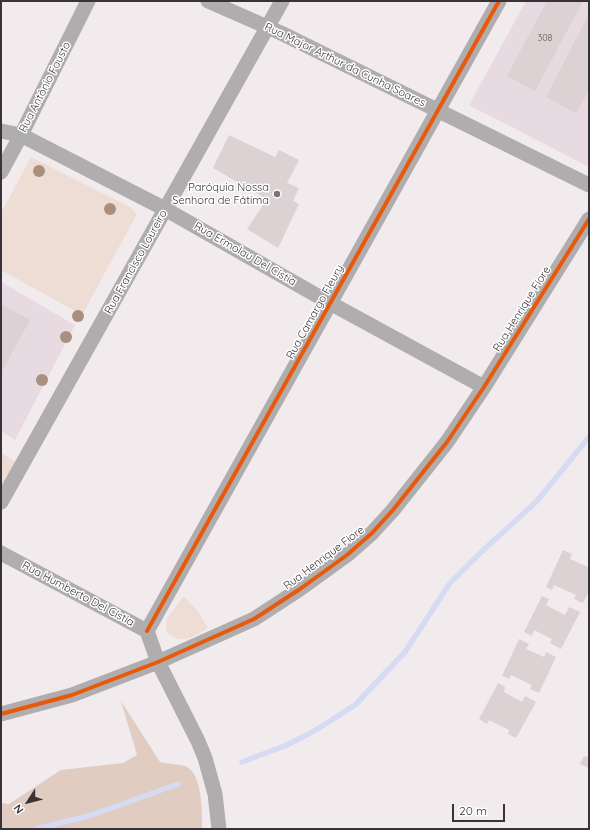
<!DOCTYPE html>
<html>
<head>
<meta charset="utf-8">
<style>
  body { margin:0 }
  #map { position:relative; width:590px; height:830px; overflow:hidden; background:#f1ebee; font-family:Quicksand,sans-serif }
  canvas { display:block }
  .frame { position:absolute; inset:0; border:2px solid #383336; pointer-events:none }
  .north { position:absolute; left:8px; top:782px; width:40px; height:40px; -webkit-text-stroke:3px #fff; paint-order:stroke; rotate:234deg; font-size:11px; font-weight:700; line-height:16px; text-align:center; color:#383336 }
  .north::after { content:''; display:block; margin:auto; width:14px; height:18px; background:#383336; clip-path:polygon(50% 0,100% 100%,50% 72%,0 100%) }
  .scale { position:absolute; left:452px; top:804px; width:53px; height:18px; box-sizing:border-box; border:2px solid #383336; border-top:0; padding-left:5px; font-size:12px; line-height:14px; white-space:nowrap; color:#383336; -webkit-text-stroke:3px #fff; paint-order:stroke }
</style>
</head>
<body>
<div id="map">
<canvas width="590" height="830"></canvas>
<div class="frame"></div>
<div class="north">N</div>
<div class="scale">20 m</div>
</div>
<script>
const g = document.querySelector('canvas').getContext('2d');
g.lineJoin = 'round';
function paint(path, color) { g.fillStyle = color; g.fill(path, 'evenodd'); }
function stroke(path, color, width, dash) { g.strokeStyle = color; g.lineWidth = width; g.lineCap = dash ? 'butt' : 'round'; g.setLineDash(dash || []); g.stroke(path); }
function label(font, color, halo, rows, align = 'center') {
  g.font = font + ' Quicksand,sans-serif'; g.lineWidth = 3; g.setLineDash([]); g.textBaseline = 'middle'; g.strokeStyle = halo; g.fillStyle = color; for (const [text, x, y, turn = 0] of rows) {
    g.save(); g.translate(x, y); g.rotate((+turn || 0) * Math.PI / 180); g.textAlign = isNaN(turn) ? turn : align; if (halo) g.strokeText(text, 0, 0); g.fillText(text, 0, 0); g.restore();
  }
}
paint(new Path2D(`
  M526,1H589V167L469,105Z
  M1,282L75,325L15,440L1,431Z`), '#e8dae1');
paint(new Path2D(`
  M31,157L130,207L137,214L82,315L1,270V213Z
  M1,453L19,464L1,497Z
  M184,596L197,610L208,628C191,638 184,645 166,632L167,618Z`), '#eeddd5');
paint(new Path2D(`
  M121,701L160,762C168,764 178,764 185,766C203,773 202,813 202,829H1V803L9,804L61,770L123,763L137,755Z`), '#e1ccc1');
stroke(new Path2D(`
  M242,762L287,745L316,730L355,705L405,652L450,583L477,556L537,501L589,437
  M36,829L92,815L178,784`), '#d6daf3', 5.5);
paint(new Path2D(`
  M547,1H583L535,91L507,76Z
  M589,14V90L576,113L546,97Z
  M229,135L275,157L279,150L299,160L287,183L299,188L293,201L299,204L278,248L247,229L267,199L213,168Z
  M1,304L30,320L1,373Z
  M563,550L572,554L570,559L588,567L589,564V591L583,603L574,599L576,595L554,585L552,590L546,587Z
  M542,596L549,599L546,605L565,615L569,607L580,612L561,649L550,643L552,639L534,630L532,636L524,632Z
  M519,639L529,644L526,649L544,657L546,652L556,657L539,693L530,689L532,685L511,675L509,679L502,676Z
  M498,683L505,687L504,692L522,702L525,696L536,702L516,738L508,734L509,730L489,720L487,724L479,719Z
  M584,756L589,758V768L580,764Z`), '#dcd1d3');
stroke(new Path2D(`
  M208,1L281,33L589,185
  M1,131L21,135L165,209L330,303L484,387
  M1,172L21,135L88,1
  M1,502L282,1
  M1,553L147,631L158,662L198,741L205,758L215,794L219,829
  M147,631L499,1
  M1,714L72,695L158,662L254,619L300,589L347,555L372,533L393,510L447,442L484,387L589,219`), '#b0adae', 15);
stroke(new Path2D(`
  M147,631L499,1
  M1,714L72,695L158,662L254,619L300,589L347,555L372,533L393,510L447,442L484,387L589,219`), '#e8590c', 4);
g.fillStyle = '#ab8f7e';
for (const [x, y] of [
  [39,171],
  [110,209],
  [78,316],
  [66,337],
  [42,380]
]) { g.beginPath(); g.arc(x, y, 6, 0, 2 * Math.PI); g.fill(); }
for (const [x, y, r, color] of [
  [277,194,4,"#797376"]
]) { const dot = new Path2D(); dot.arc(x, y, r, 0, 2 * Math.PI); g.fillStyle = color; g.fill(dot); stroke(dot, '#fff', 1.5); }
label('9px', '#625b5e', null, [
  ["308",545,38]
]);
label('11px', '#383336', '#fff', [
  ["Rua Major Arthur da Cunha Soares",345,65,26],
  ["Rua Antônio Fausto",45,87,-63],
  ["Rua Ermolau Del Cístia",245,254,30],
  ["Rua Francisco Loureiro",136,262,-61],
  ["Rua Henrique Fiore",522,309,-58],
  ["Rua Camargo Fleury",315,312,-61],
  ["Rua Henrique Fiore",324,558,-37],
  ["Rua Humberto Del Cístia",78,594,28]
]);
label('11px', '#383336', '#fff', [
  ["Paróquia Nossa",269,188],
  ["Senhora de Fátima",269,201]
], 'right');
</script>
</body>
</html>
